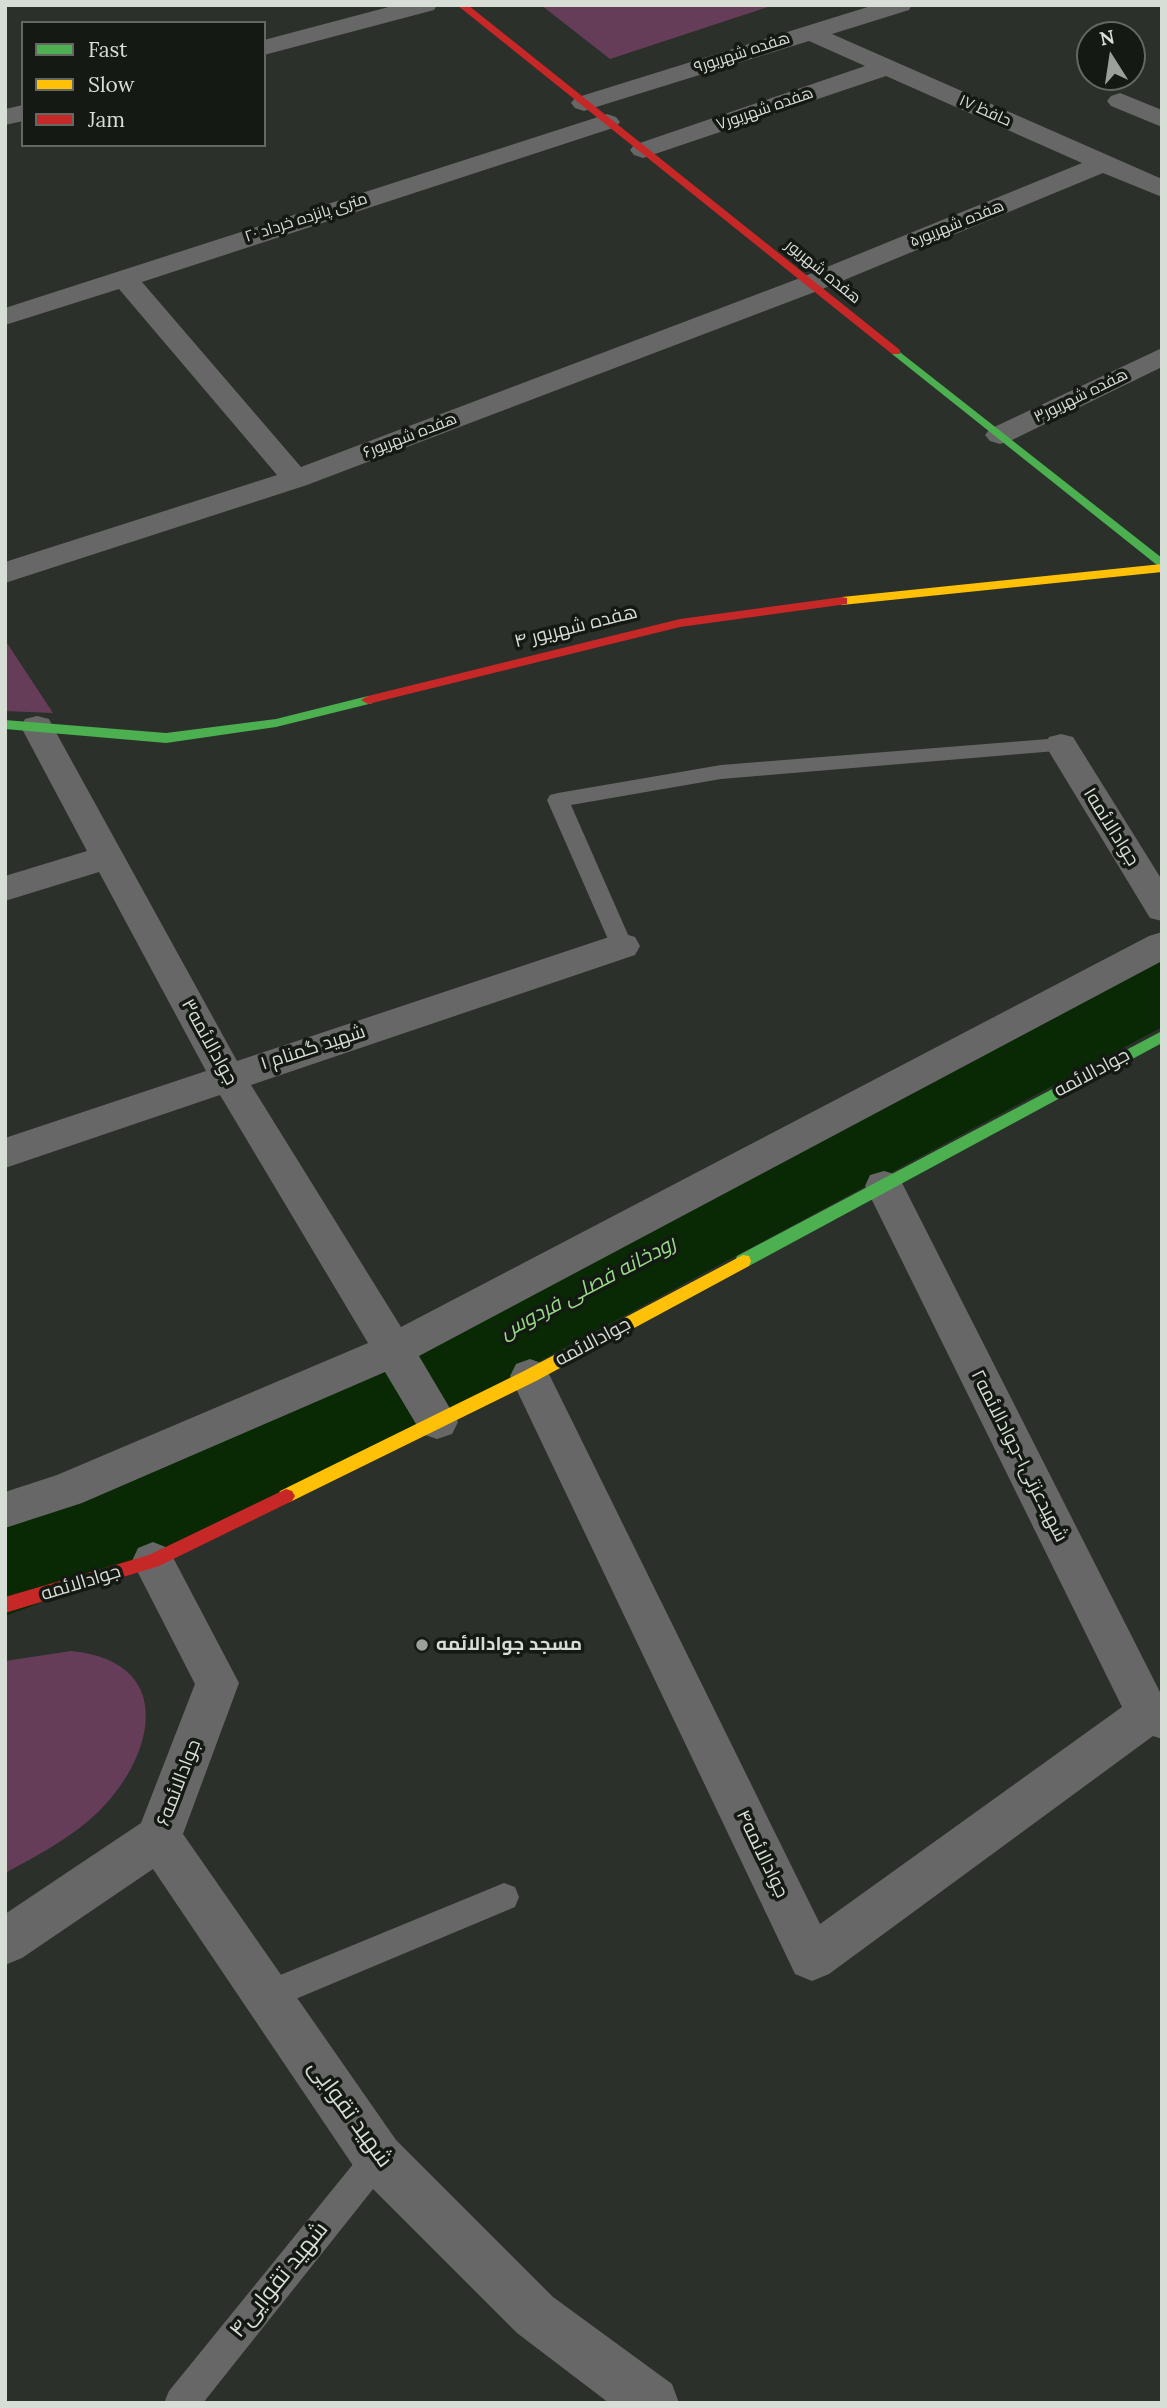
<!DOCTYPE html>
<html>
<head>
<meta charset="utf-8">
<style>
  body { margin:0 }
  #map { position:relative; width:1167px; height:2408px; overflow:hidden; background:#2b302a; font-family:Lora,serif }
  canvas { display:block }
  .frame { position:absolute; inset:0; border:7px solid #d7ded6; pointer-events:none }
  .legend { position:absolute; left:21px; top:21px; width:245px; height:126px; box-sizing:border-box; background:#151914; border:2px solid #636862; margin:0; padding:9px 12px; list-style:none; font-size:21px; color:#d7ded6 }
  .legend li { display:flex; align-items:center; gap:14px; height:35px }
  .legend b { width:35px; border:2px solid #636862 }
  .north { position:absolute; left:1076px; top:21px; width:70px; height:70px; box-sizing:border-box; background:#151914; border:2px solid #636862; border-radius:50%; rotate:348deg; font-size:19px; font-weight:700; line-height:28px; text-align:center; color:#d7ded6 }
  .north::after { content:''; display:block; margin:auto; width:24px; height:32px; background:#9ba19a; clip-path:polygon(50% 0,100% 100%,50% 72%,0 100%) }
</style>
</head>
<body>
<div id="map">
<canvas width="1167" height="2408"></canvas>
<div class="frame"></div>
<ul class="legend">
<li><b style="height:9px;background:#4caf50"></b>Fast</li>
<li><b style="height:9px;background:#ffc107"></b>Slow</li>
<li><b style="height:9px;background:#c62828"></b>Jam</li>
</ul>
<div class="north">N</div>
</div>
<script>
const g = document.querySelector('canvas').getContext('2d');
g.lineJoin = 'round';
function paint(path, color) { g.fillStyle = color; g.fill(path, 'evenodd'); }
function stroke(path, color, width, dash) { g.strokeStyle = color; g.lineWidth = width; g.lineCap = dash ? 'butt' : 'round'; g.setLineDash(dash || []); g.stroke(path); }
function label(font, color, halo, rows, align = 'center') {
  g.font = font + ' Lora,Cairo,serif'; g.lineWidth = 7; g.setLineDash([]); g.textBaseline = 'middle'; g.strokeStyle = halo; g.fillStyle = color; for (const [text, x, y, turn = 0] of rows) {
    g.save(); g.translate(x, y); g.rotate((+turn || 0) * Math.PI / 180); g.textAlign = isNaN(turn) ? turn : align; if (halo) g.strokeText(text, 0, 0); g.fillText(text, 0, 0); g.restore();
  }
}
paint(new Path2D(`
  M541,5H774L610,59Z
  M5,640L53,713L5,711Z
  M71,1651C185,1662 151,1770 87,1822C63,1842 33,1858 5,1873V1661Z`), '#653d58');
paint(new Path2D(`
  M1162,954V1027L421,1425L117,1574L5,1616V1522L41,1508L349,1365L1130,964Z`), '#082904');
paint(new Path2D(`
  M1061,738L1068,740L1071,745L1068,750L721,779L571,805L633,946L630,952L622,954L614,952L611,946L547,800L550,795L558,793L721,765Z
  M504,1883L515,1887L519,1897L515,1907L267,2011L256,2007L252,1996L256,1985Z
  M378,2142L389,2147L394,2158L389,2169L203,2403H164L169,2391L367,2147Z`), '#686767');
paint(new Path2D(`
  M396,5H437L434,10L264,55V40Z
  M874,5H912L909,10L832,34L1162,179V197L1103,173L820,290L307,485L5,583V562L277,475L119,289L5,325V308L598,117L607,114L616,117L620,122L616,127L142,282L301,467L800,278L1082,163L886,76L652,155L643,158L634,155L630,150L634,145L865,66L809,41L593,108L584,111L575,108L571,103L575,98Z
  M1120,93L1162,110V127L1111,106L1107,101L1111,96Z
  M23,105V121L5,125V109Z
  M1162,348V367L1010,441L1000,444L990,441L985,435L990,429Z
  M37,716L49,719L53,727L237,1061L609,937L622,933L635,937L640,946L635,955L251,1085L401,1327L1149,936L1162,932V961L419,1356L458,1422L452,1434L437,1439L422,1434L385,1372L82,1503L5,1528V1492L57,1475L368,1343L220,1095L5,1168V1138L206,1071L99,872L5,901V876L87,851L21,727L25,719Z
  M1061,734L1073,737L1162,880V921L1150,918L1045,745L1049,737Z
  M884,1171L898,1175L1162,1696V1739L1153,1736L829,1974L812,1981L795,1974L510,1376L516,1364L530,1359L544,1364L820,1924L1122,1707L865,1186L870,1175Z
  M153,1542L168,1548L239,1683L183,1834L396,2140L553,2297L672,2384L679,2403H609L517,2333L360,2176L153,1869L22,1958L5,1965V1914L141,1823L195,1684L132,1561L138,1548Z`), '#686767');
paint(new Path2D(`
  M896,349L1162,558V569L892,354V350Z
  M368,696L373,697V703L276,727L166,743L5,729V720L166,733L276,719Z
  M1162,1031V1043L749,1266H737L735,1261L737,1256Z`), '#4caf50');
paint(new Path2D(`
  M1162,564V572L842,605L836,601L842,597Z
  M743,1255L749,1256L751,1261L749,1266L536,1381L292,1501L286,1503L280,1501L277,1496L280,1491L524,1371Z`), '#ffc107');
paint(new Path2D(`
  M457,5H468L900,350V354H892Z
  M842,597L847,598V604L680,627L368,704L361,700L368,696L680,619Z
  M286,1489L292,1491L295,1496L292,1501L159,1566L5,1613V1597L149,1555Z`), '#c62828');
for (const [x, y, r, color] of [
  [422,1645,7,"#9ba19a"]
]) { const dot = new Path2D(); dot.arc(x, y, r, 0, 2 * Math.PI); g.fillStyle = color; g.fill(dot); stroke(dot, '#151914', 2.5); }
label('16px', '#d7ded6', '#151914', [
  ["هفده شهریور۹",742,53,-18],
  ["هفده شهریور۷",765,109,-19],
  ["حافظ ۱۷",985,111,24],
  ["۲۰ متری پانزده خرداد",306,218,-18],
  ["هفده شهریور۵",957,224,-22],
  ["هفده شهریور",823,272,39],
  ["هفده شهریور۳",1081,396,-26],
  ["هفده شهریور۶",410,436,-21]
]);
label('19px', '#d7ded6', '#151914', [
  ["هفده شهریور ۴",576,627,-14],
  ["جوادالائمه۱",1111,827,58],
  ["جوادالائمه۳",209,1042,61],
  ["شهید گمنام ۱",313,1048,-18],
  ["جوادالائمه",1092,1073,-28],
  ["جوادالائمه",593,1342,-28],
  ["شهیدعزتی۱-جوادالائمه۲",1019,1456,63],
  ["جوادالائمه",81,1583,-17],
  ["جوادالائمه۶",179,1783,-69],
  ["جوادالائمه۴",762,1854,64]
]);
label('bold 19px', '#d7ded6', '#151914', [
  ["مسجد جوادالائمه",436,1645]
], 'left');
label('italic 21px', '#97da86', '#151914', [
  ["رودخانه فصلی فردوس",588,1288,-28]
]);
label('23px', '#d7ded6', '#151914', [
  ["شهید تقوایی",350,2114,54],
  ["شهید تقوایی۴",279,2280,-51]
]);
</script>
</body>
</html>
